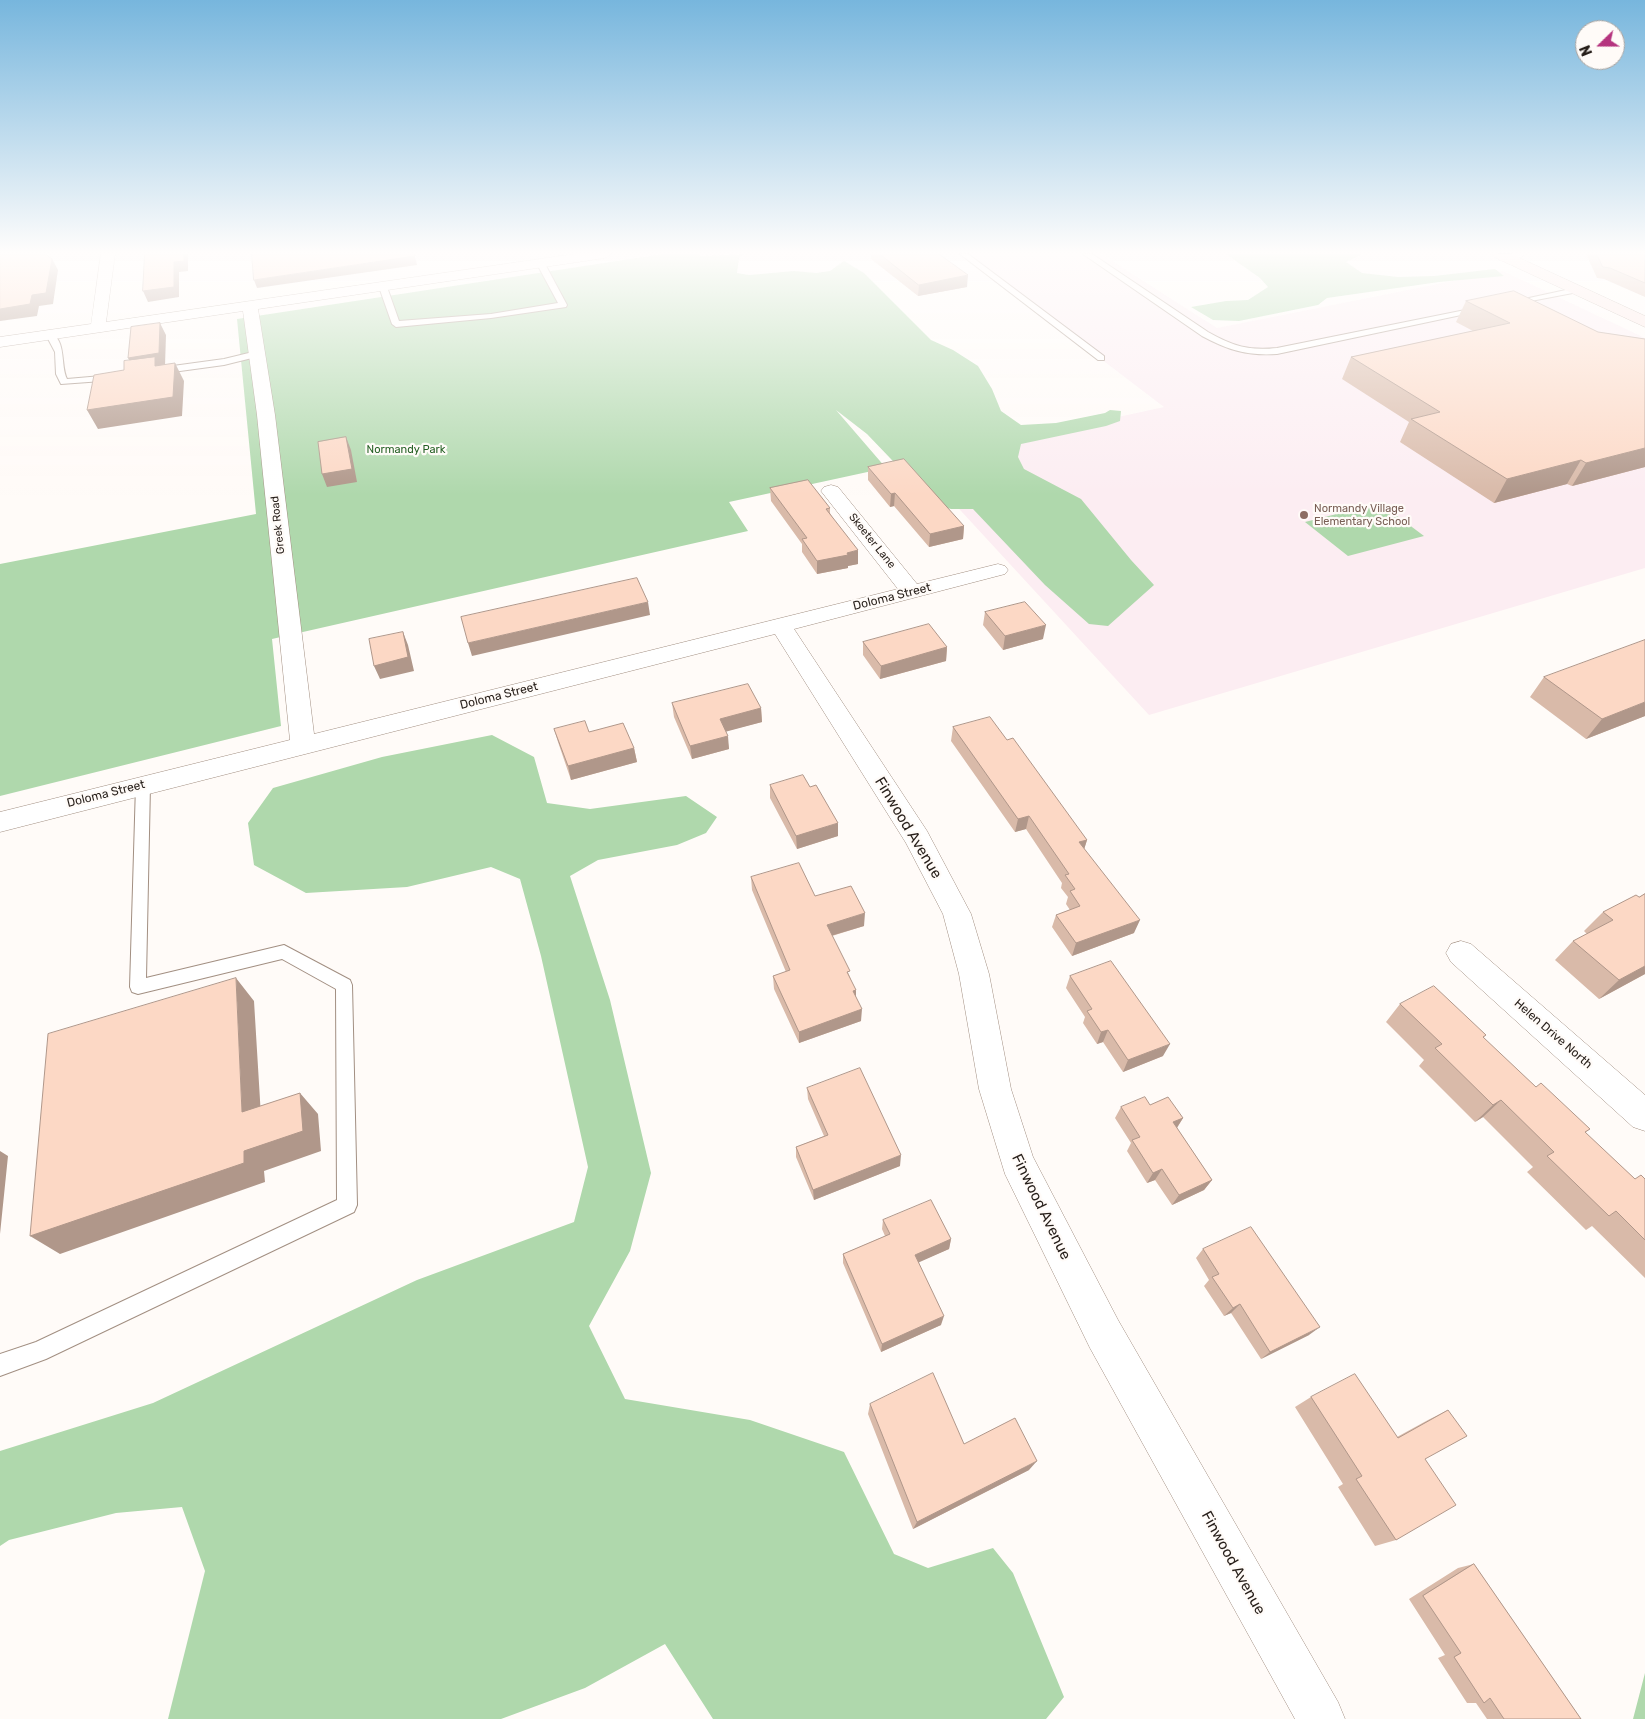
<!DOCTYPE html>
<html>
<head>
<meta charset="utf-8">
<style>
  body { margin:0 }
  #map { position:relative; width:1645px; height:1719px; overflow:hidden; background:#fffbf8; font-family:Rubik,sans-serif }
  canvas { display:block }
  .north { position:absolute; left:1575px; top:20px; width:50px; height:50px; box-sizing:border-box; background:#fffbf8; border:1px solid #a9a39f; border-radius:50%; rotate:248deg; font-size:14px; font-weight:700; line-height:20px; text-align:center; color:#271f1a }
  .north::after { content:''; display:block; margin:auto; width:18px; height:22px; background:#b5347f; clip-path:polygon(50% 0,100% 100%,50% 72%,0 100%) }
</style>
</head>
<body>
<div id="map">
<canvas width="1645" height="1719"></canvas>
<div class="north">N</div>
</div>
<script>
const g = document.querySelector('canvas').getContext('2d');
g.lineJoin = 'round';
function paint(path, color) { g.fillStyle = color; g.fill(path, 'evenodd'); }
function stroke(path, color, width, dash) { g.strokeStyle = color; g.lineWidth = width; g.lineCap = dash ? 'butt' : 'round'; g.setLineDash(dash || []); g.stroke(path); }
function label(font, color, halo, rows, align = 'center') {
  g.font = font + ' Rubik,sans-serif'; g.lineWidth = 4.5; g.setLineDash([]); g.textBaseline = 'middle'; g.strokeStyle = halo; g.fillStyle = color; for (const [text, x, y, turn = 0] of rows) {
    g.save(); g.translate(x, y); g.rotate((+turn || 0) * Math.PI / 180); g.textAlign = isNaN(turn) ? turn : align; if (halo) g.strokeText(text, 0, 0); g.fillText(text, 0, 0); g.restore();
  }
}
paint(new Path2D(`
  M963,254H1101L1217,328L1503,271L1645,338V568L1149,715L915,461L1164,407Z`), '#fcedf2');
paint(new Path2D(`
  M663,254H699L701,256L744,254L739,258L737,273L749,275L794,271L816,273L830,271L844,261L864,273L931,340L953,350L978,366L992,389L1001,411L1021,425L1056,423L1105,413L1110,410L1121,411L1120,421L1106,426L1021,444L1018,457L1024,469L1081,499L1131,560L1154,585L1108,626L1089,624L1045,585L973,509H951L935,505L867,434L836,410L886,468L729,502L748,531L272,639L281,726L0,796V564L256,514L237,319Z
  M1226,254H1363L1346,262L1362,273L1398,277L1434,276L1495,269L1504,276L1439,282L1327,298L1318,305L1239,321L1213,320L1191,307L1226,301L1248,300L1268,287L1260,278Z
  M1380,503L1424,536L1348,556L1305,522Z
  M492,735L534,757L547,803L590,809L686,796L717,817L706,833L677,845L598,860L570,876L610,1000L651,1173L630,1251L589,1326L625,1399L750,1420L844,1452L894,1554L928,1568L993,1548L1013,1573L1064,1697L1046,1719H713L665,1644L585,1688L501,1719H168L205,1571L182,1507L116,1513L9,1540L0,1546V1451L153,1403L417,1280L574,1222L588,1167L541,956L520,879L491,867L407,887L306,893L254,865L248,823L273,788L382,757Z
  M1645,1673V1719H1633Z`), '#afd8ac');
const lane = new Path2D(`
  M960,254H968L1104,356V360H1098Z
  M1083,254H1092L1208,332C1233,346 1248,351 1277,348L1480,307L1484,309L1480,311L1277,354C1247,356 1228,350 1202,336Z
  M538,262L545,264L567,305L566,307L491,318L396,327L392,324L379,287L383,285L387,287L399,321L491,314L558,303L537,264Z
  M1575,288L1579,290L1578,292L1510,305L1506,303Z
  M50,332C67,341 60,365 67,379L113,375L116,376V380L61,384L56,374L55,352L46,335Z
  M257,351L261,354L260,356L224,365L158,374L154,371L158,368L224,359Z
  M143,780L148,781L150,785L146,978L284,945L350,980L352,985L357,1205L354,1212L46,1359L0,1376V1354L36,1342L337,1200L336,989L282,959L138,994L132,992L130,987L136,785L138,781Z`);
const street = new Path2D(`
  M101,254H115L106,322L574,254H612L605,258L258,309L275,415L314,734L898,589L821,491L824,487L831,485L838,487L917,584L998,564L1005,566L1008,570L1005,574L794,629L927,831L971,914L989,974L1011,1089L1033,1157L1118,1320L1338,1702L1345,1719H1295L1090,1348L1005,1174L979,1089L959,974L943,914L906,843L775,634L0,832V812L290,740L257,415L243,311L0,347V337L91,324Z
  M1499,254H1524L1522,257L1504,261L1499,260L1497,257Z
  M1461,941L1471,944L1645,1095V1131L1633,1127L1451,962L1446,953L1451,944Z`);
const secondary = new Path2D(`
  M1492,254H1511L1645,316V327L1494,257Z`);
stroke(lane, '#a28f82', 2);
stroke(street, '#a28f82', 1);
stroke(secondary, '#a28f82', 1);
paint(lane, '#fff');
paint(street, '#fff');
paint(secondary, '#fce6e3');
paint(new Path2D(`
  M871,254H939L967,287L918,296L871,259Z
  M1586,254H1645V297L1604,279L1597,278Z
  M1466,301L1598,332L1645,339V467L1572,486L1567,484L1494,503L1400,442L1409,422L1342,379L1351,357L1473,331L1456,322Z
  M868,467L964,526L963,539L929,547L894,506L890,507L868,480Z
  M770,488L830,508V513L858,564L848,566V568L817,574L802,552V544L771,501Z
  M985,612L1043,639L1003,650L983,625Z
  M863,642L947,647L946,661L880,679L863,655Z
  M1544,677L1645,716L1586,739L1530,697Z
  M672,703L761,708L762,722L726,731L729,749L692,759L674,717Z
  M953,727L1007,740L1087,840L1084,849L1134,933L1072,956L1052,927L1056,915L1070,910L1066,904L1068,897L1061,888L1062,883L1026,829L1015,832L951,741Z
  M554,729L589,732L634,748L637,762L571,780L558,742Z
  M770,785L838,836L797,849L770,798Z
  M751,877L815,896L864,926L832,936L850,977L856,997L861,1021L799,1043L774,989L773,976L786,972L752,890Z
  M1645,894V974L1599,999L1555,960L1573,941L1587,934L1584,931L1603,912Z
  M1070,976L1163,1056L1123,1072L1103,1042L1097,1044L1083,1023L1085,1017L1066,988Z
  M1400,1004L1486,1035L1483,1038L1536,1087L1590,1129L1585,1133L1635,1179H1645V1278L1592,1226L1586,1230L1527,1172L1533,1167L1483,1117L1475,1122L1419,1066L1424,1060L1386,1022Z
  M807,1088L900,1166L814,1200L796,1157V1147L824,1136L808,1099Z
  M1150,1105L1183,1118L1177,1128L1212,1180L1204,1190L1172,1205L1155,1180L1147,1183L1127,1151L1131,1143L1115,1118L1121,1107Z
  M883,1220L951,1239L949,1249L918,1262L941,1325L881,1352L843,1263V1254L885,1236L882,1229Z
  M1203,1249L1309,1335L1261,1359L1231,1313L1224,1316L1204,1286L1209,1280L1196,1258Z
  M1311,1397L1397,1437L1428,1420L1448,1410L1425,1459L1396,1540L1375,1546L1338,1487L1343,1484L1295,1407Z
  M870,1404L964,1444L1029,1470L913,1529L868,1414Z
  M1474,1564L1581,1719H1487L1476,1703H1467L1438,1658L1445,1655L1409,1599L1458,1568Z`), '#d9baa9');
paint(new Path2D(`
  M184,254H188V271L179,272V297L148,302L143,291L174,262Z
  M415,256L417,265L257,288L254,280Z
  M52,259L58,270L53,304L39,306L37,316L0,321V309L32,295Z
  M968,275L967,287L918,296L919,285Z
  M160,323L166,335L165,366L135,370L128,358Z
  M175,363L184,381L182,416L98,429L87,410Z
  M346,437L351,450L357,482L327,487L322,474Z
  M1645,448V467L1572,486L1586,463Z
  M1581,460L1567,484L1494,503L1507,479Z
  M895,493L894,506L890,507L891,494Z
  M964,526L963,539L929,547L930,534Z
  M858,550V564L848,566V568L817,574V561Z
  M648,602L650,615L472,656L468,643Z
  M1046,625L1043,639L1003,650L1005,636Z
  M403,632L408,645L414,671L380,679L374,666Z
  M947,647L946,661L880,679L881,666Z
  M1645,702V716L1586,739L1602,719Z
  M761,708L762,722L721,733L720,719Z
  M728,736L729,749L692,759L690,746Z
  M634,748L637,762L571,780L568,766Z
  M1029,816L1026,829L1015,832L1018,819Z
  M838,823V836L797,849L796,836Z
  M1087,840L1083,853L1079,842Z
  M865,913L864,926L827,937V925Z
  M1140,920L1134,933L1072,956L1076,943Z
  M1645,966V974L1599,999L1619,980Z
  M236,978L254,1001L262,1133L242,1112Z
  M856,990V1002L853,991Z
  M862,1009L861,1021L799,1043V1032Z
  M1108,1030L1103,1042L1097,1044L1101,1032Z
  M1170,1044L1163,1056L1123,1072L1128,1060Z
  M300,1093L318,1114L321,1151L264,1171L265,1182L60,1254L30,1236L244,1151Z
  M1501,1100L1483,1117L1475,1122L1493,1105Z
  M1183,1118L1176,1129L1173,1122Z
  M0,1151L8,1156L0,1234Z
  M901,1155L900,1166L814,1200L813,1190Z
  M1162,1169L1155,1180L1147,1183L1153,1173Z
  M1212,1180L1204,1190L1172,1205L1179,1195Z
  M951,1239L949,1249L913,1265L915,1255Z
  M1240,1304L1231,1313L1224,1316L1233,1308Z
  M944,1316L941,1325L881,1352L882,1344Z
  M1320,1327L1309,1335L1261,1359L1270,1352Z
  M1037,1461L1029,1470L913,1529L917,1522Z`), '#b0978a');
const building = new Path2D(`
  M0,254H46L52,259L46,293L32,295L30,304L0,309Z
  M145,254H184V261L174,262V287L143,291Z
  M252,254H414L415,256L254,280Z
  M880,254H939L968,275L919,285Z
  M1597,254H1645V283L1610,268L1603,267Z
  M1514,291L1598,332L1645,339V448L1586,463L1581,460L1507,479L1411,419L1440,412L1351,357L1510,323L1466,301Z
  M160,323L159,353L128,358L131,327Z
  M155,357V366L175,363L173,397L87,410L94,375L124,370V361Z
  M346,437L352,469L322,474L318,442Z
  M904,459L964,526L930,534L895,493L891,494L868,467Z
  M808,480L830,508L826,509L858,550L847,553L848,555L817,561L802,539L807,538L770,488Z
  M637,578L648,602L468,643L461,617Z
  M1025,602L1046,625L1005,636L985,612Z
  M929,624L947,647L881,666L863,642Z
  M403,632L408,657L374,666L369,639Z
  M1645,640V702L1602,719L1544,677Z
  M748,684L761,708L720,719L728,736L690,746L672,703Z
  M990,717L1007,740L1013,738L1087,840L1079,842L1140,920L1076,943L1056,915L1080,906L1070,891L1075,889L1065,875L1069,874L1029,816L1018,819L953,727Z
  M585,721L589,732L623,723L634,748L568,766L554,729Z
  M803,775L810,787L816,785L838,823L796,836L770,785Z
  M799,863L815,896L851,886L865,913L827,925L850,971L847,972L856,990L853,991L862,1009L799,1032L773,976L790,970L751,877Z
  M1645,894V966L1619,980L1573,941L1613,920L1603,912L1636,895L1639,897Z
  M1111,961L1170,1044L1128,1060L1108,1030L1101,1032L1087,1011L1092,1009L1070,976Z
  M236,978L242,1112L300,1093L303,1131L244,1151V1163L30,1236L48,1034Z
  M1434,986L1486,1035L1483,1037L1536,1087L1541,1083L1590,1129L1585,1132L1635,1179L1641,1175L1645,1179V1240L1616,1211L1609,1216L1547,1156L1554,1152L1501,1100L1493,1105L1435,1048L1442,1044L1400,1004Z
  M860,1068L901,1155L813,1190L796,1147L828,1135L807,1088Z
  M1145,1097L1150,1105L1168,1097L1183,1118L1173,1122L1212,1180L1179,1195L1162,1169L1153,1173L1132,1140L1140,1137L1121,1107Z
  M931,1200L951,1239L915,1255L944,1316L882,1344L843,1254L890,1234L883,1220Z
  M1251,1227L1320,1327L1270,1352L1240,1304L1233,1308L1212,1277L1219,1274L1203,1249Z
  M933,1373L964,1444L1015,1418L1037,1461L917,1522L870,1404Z
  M1355,1374L1398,1438L1448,1410L1467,1436L1425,1459L1456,1505L1396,1540L1356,1479L1362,1476L1311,1397Z
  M1474,1564L1581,1719H1504L1490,1698L1484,1703L1454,1657L1461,1653L1423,1596Z`);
paint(building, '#fcd8c5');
stroke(building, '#b0978a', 1);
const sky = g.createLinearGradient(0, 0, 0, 495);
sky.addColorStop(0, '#77b6dd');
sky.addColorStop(0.51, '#fffdfc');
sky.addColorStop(1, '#fffdfc00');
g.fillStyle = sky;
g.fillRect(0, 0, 1645, 495);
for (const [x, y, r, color] of [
  [1304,515,5,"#8d6e63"]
]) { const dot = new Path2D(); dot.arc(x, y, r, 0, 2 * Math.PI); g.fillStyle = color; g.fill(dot); stroke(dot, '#fffbf8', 2); }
label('11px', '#245f23', '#fffbf8', [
  ["Normandy Park",406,450]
]);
label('11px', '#785e54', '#fffbf8', [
  ["Normandy Village",1314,509],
  ["Elementary School",1314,522]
], 'left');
label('11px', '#271f1a', '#fffbf8', [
  ["Greek Road",278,525,-96],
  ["Skeeter Lane",872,541,51]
]);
label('12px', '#271f1a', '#fffbf8', [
  ["Doloma Street",892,597,-14],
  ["Doloma Street",499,696,-14],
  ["Doloma Street",106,794,-14],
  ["Helen Drive North",1553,1034,41]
]);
label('15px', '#271f1a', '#fffbf8', [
  ["Finwood Avenue",908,828,59],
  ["Finwood Avenue",1041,1207,64],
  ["Finwood Avenue",1233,1563,61]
]);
</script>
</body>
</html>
